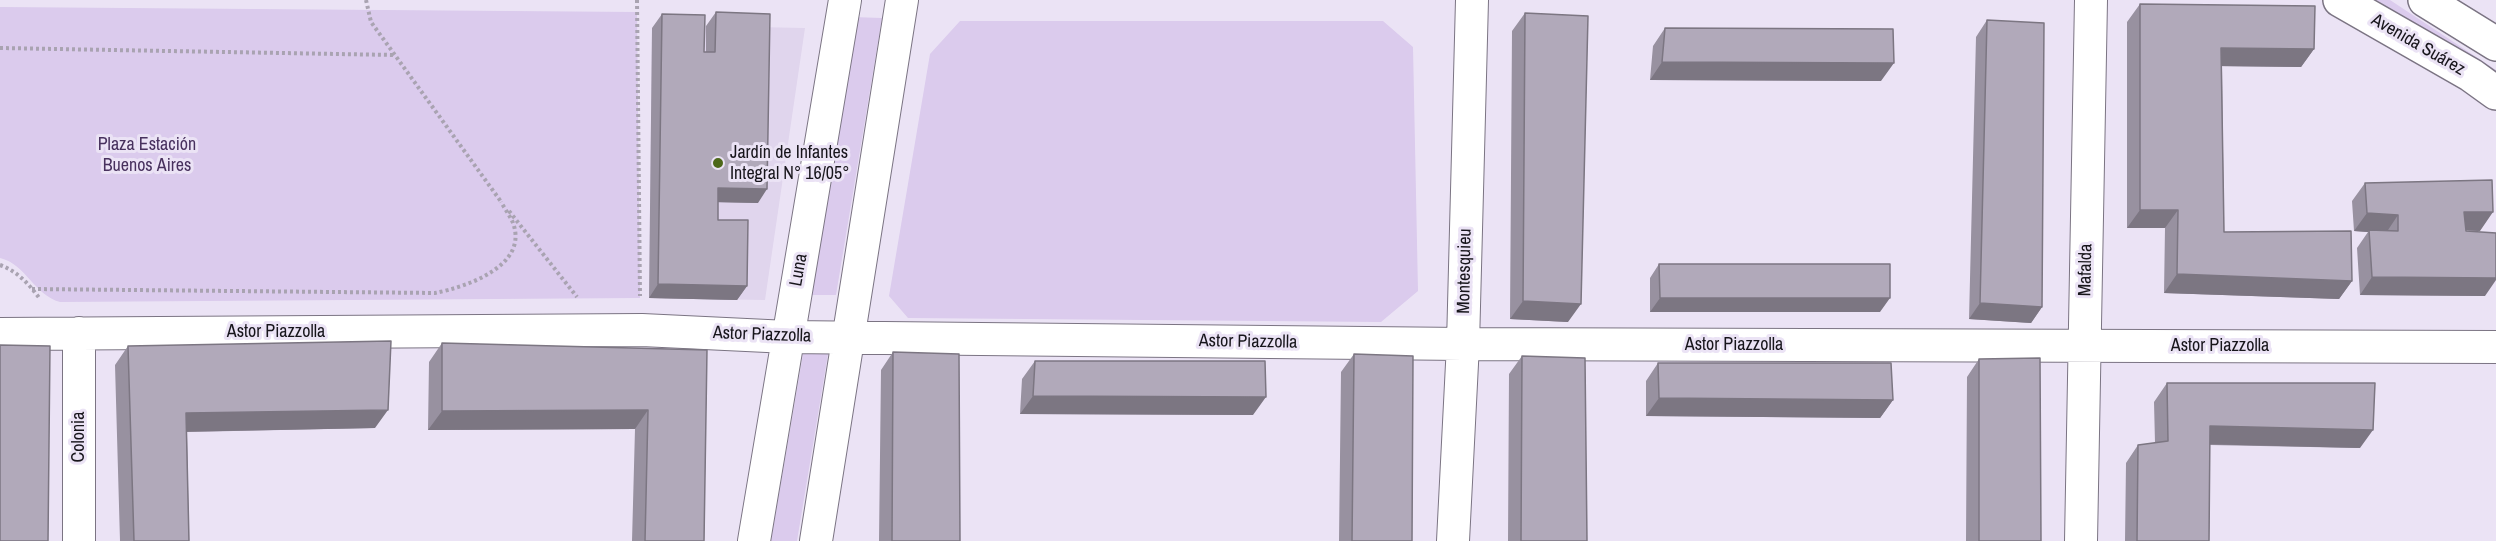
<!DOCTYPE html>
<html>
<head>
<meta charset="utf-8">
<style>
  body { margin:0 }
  canvas { display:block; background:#ebe3f5 }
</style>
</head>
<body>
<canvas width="2496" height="541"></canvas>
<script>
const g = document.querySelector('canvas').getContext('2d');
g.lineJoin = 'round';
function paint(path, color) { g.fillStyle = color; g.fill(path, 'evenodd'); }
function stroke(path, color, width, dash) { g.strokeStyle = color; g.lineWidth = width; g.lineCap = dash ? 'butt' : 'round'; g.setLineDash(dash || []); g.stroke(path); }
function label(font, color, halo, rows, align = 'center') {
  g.font = font + ' "Archivo Narrow",sans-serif'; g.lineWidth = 6; g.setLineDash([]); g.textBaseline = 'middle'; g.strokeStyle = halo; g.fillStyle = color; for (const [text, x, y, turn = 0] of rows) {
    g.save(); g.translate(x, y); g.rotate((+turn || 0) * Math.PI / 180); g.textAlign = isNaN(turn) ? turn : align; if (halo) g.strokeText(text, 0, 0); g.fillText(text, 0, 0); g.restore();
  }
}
paint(new Path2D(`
  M706,26L805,28L765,300L649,298L652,28L695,29Z`), '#e0d5ed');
paint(new Path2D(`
  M2376,0H2390L2496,70V78Z
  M0,7L637,12L640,298L60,302C34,295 26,264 0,258Z
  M852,17L882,18L836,295H807Z
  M960,21H1383L1413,47L1418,291L1381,322L908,318L889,296L930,54Z
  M805,342H830L797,541H771Z`), '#dbcbed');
const minor = new Path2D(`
  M0,334L642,330L788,337L1463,344L2496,347
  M79,541V333
  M754,541L845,0
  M816,541L902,0
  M1453,541L1463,344L1472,0
  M2081,541L2091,0`);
const tertiary = new Path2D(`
  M2340,0L2471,75L2496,93
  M2425,0L2496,44`);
stroke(minor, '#7b7483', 34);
stroke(tertiary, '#7b7483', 36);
stroke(new Path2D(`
  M366,0L371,22L502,203
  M637,0L640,296
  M0,48L394,55
  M509,211L577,297
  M0,265C17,271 29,284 40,299
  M32,289L435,293C466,287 529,266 513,223C510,216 505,209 501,202`), '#a9a3b1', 4, [3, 3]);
stroke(minor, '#fff', 32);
stroke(tertiary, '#fff', 33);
paint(new Path2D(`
  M2140,4L2314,49L2301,67L2222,66L2224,232L2352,281L2339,299L2164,293L2165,228H2127V22Z
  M716,12L758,203L718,202V220L747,286L737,300L649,298L652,28L662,14L704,52H706V26Z
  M1525,13L1568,322L1510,319L1512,31Z
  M1987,20L2042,307L2031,323L1969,319L1976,37Z
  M1665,28L1881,81L1650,80L1653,46Z
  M2365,183L2480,231L2466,230L2485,296L2360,295L2357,248L2368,232L2354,231L2352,201Z
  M1659,264L1880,312H1650V278Z
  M442,343L707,350L704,541H632L635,429L428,430L429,362Z
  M128,346L375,428L187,432L189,541H120L115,365Z
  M893,352L960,541H879L881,370Z
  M1354,354L1412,541H1339L1341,372Z
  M1522,356L1587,541H1508L1509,374Z
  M1979,359L2041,541H1966L1967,377Z
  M1035,361L1253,415L1020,414L1022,379Z
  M1658,363L1893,400L1880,418L1646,416V381Z
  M2167,383L2360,448L2210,445L2209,541H2125L2126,463L2138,445L2155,443L2154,402Z`), '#9891a0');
paint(new Path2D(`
  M2221,48L2314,49L2301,67L2209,66Z
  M1662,62L1894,63L1881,81L1650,80Z
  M718,188L767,189L758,203L708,202Z
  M2140,210H2178L2165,228H2127Z
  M2464,212H2493L2480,231L2451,230Z
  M2367,213L2398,215L2386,233L2369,230L2368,232L2354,231Z
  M2177,274L2352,281L2339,299L2164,293Z
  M2372,277L2496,278V280L2485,296L2360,295Z
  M658,284L747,286L737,300L649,298Z
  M1660,298H1890L1880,312H1650Z
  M1523,301L1581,304L1568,322L1510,319Z
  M1980,303L2042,307L2031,323L1969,319Z
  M1033,396L1266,397L1253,415L1020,414Z
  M1659,398L1893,400L1880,418L1646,416Z
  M388,410L375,428L173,432L186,413Z
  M648,410L635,429L428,430L442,411Z
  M2210,426L2373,430L2360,448L2197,444Z`), '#7c7682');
const building = new Path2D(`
  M2140,4L2315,6L2314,49L2221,48L2224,232L2351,231L2352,281L2177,274L2178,210H2140Z
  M716,12L770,14L767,189L718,188V220H748L747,286L658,284L662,14L705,15L704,52H715Z
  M1525,13L1588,16L1581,304L1523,301Z
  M1987,20L2044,23L2042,307L1980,303Z
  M1665,28L1893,29L1894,63L1662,62Z
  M2492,180L2493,212H2464L2466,231L2496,233V278L2372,277L2369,230L2398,231V215L2367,213L2365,183Z
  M1659,264H1890V298H1660Z
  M391,341L388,410L186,413L189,541H134L128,346Z
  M442,343L707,350L704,541H645L648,410L442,411Z
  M0,345L50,346L48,541H0Z
  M893,352L959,354L960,541H892Z
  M1354,354L1413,356L1412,541H1352Z
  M1522,356L1585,358L1587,541H1521Z
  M2040,358L2041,541H1979V359Z
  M1035,361H1265L1266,397L1033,396Z
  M1658,363H1891L1893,400L1659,398Z
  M2167,383H2375L2373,430L2210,426L2209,541H2137L2138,445L2168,441Z`);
paint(building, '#b1a9ba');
stroke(building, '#7c7682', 1.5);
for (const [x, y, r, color] of [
  [718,163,6,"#4d681a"]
]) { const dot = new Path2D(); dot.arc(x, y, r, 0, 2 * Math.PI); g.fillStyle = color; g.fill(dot); stroke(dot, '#ebe3f5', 2); }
label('18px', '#17151b', '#ebe3f5', [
  ["Avenida Suárez",2418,45,30],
  ["Luna",799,270,-80],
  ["Mafalda",2086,270,-89],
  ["Montesquieu",1465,271,-89],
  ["Astor Piazzolla",276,332],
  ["Astor Piazzolla",762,335,2],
  ["Astor Piazzolla",1248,342,1],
  ["Astor Piazzolla",1734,345],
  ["Astor Piazzolla",2220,346],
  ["Colonia",79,437,-90]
]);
label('18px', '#48315e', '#ebe3f5', [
  ["Plaza Estación",147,145],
  ["Buenos Aires",147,166]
]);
label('18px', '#17151b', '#ebe3f5', [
  ["Jardín de Infantes",730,153],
  ["Integral N° 16/05°",730,174]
], 'left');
</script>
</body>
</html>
